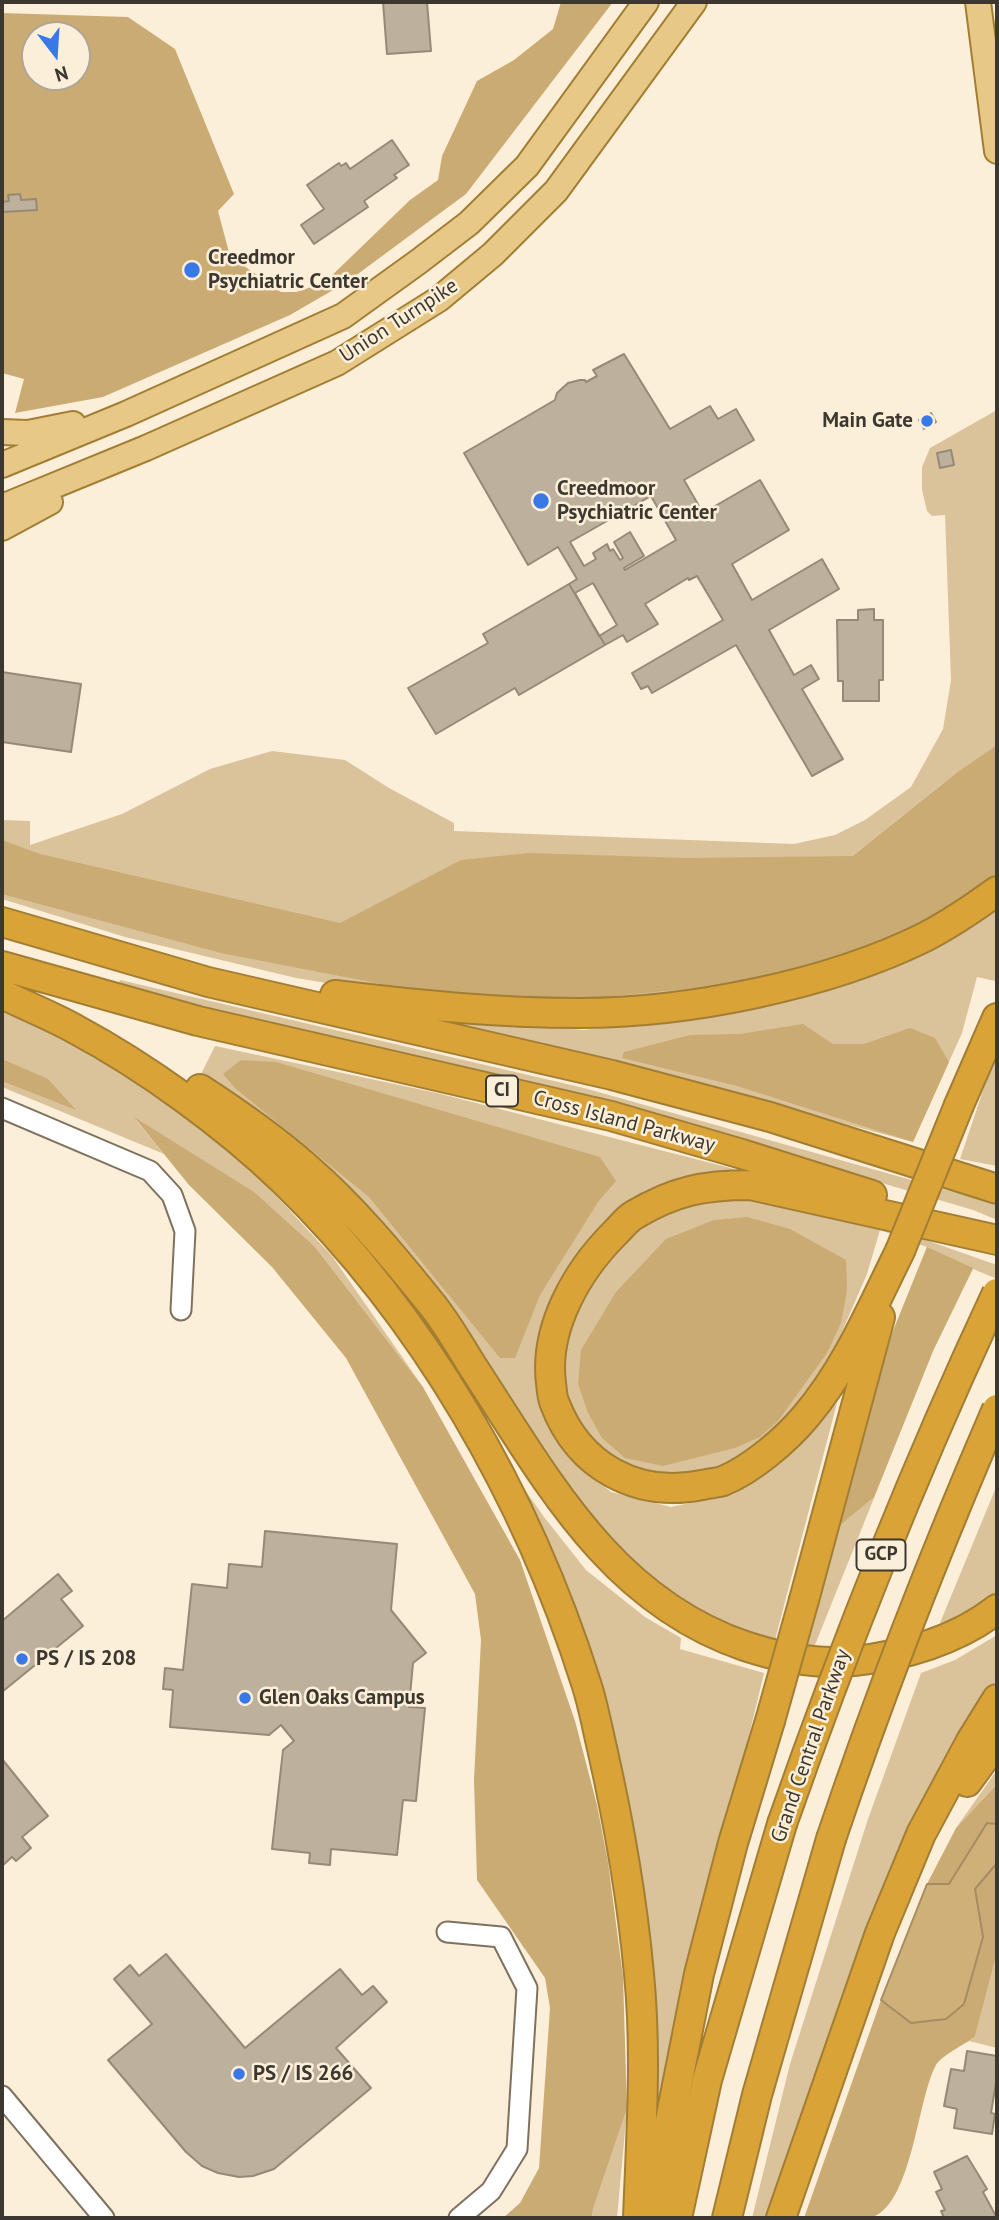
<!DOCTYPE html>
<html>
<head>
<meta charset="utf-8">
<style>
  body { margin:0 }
  #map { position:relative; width:999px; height:2220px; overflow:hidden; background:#fcefda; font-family:"PT Sans",sans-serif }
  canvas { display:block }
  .frame { position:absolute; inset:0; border:4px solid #3d382f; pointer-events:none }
  .north { position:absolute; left:21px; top:21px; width:70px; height:70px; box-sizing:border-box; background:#fcefda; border:2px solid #b0a696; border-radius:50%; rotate:163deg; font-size:19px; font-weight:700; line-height:28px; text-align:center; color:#3d382f }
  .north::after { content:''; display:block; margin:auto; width:24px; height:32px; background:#3978e7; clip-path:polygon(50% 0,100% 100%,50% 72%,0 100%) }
</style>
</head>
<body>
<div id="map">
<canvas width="999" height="2220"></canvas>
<div class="frame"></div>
<div class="north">N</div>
</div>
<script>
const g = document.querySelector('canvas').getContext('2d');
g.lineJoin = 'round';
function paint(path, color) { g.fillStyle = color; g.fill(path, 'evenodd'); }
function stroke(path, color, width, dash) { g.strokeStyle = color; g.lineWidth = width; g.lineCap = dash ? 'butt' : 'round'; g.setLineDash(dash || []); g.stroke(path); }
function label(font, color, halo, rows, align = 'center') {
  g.font = font + ' "PT Sans",sans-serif'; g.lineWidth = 5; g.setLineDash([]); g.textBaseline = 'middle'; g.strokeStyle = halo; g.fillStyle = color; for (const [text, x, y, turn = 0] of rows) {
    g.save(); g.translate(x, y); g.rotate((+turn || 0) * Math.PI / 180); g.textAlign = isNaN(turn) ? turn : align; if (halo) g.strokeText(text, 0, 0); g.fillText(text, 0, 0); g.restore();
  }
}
paint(new Path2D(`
  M997,410V877L778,980L601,1006L441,1002L296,978L125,937L2,899V820L30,821V845L122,814L210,769L272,751L345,760L389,788L454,823V831L794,844L835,835L865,820L911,787L943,729L951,680L945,515L932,516L927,511L922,490V467L930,448Z
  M997,907V976L995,981L977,977L962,1033L913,1142L553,1046L436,1020L435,1015L583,1030L720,1015L806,996L913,953Z
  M120,980L584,1088L979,1199L997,1206V1220L973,1210L584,1095L157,996L119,983Z
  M2,1012L78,1045L186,1114L267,1186L332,1256L423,1387L316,1248L136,1120L164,1154L2,1087Z
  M215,1046L437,1093L754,1174L589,1242L557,1286L538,1350L545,1406L570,1458L611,1492L671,1507L733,1494L786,1456L837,1403L775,1640L761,1642L708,1619L618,1552L558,1476L465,1336L200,1076Z
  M997,1049V1166L960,1159Z
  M705,1196L769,1197L883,1225L997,1265V1279L973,1269L933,1351L813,1650L804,1648L853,1460L893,1331L927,1247L880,1230L867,1274L825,1371L780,1432L729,1468L660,1480L601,1458L564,1403V1346L588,1282L640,1226Z
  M489,1438L544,1517L586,1570L645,1617L681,1638L680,1649L764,1673L690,1982L660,2124L650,2122L618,1788Z
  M997,1485V1592L983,1606L935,1635Z
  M997,1635V1679L931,1784L881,1900L768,2218H752L790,2064L868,1819L921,1673L955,1660Z
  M997,1770V1784L956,1828Z
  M997,1953V2048L969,2041L975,2037Z
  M627,2109L617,2218H592L593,2209Z`), '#dac29a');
paint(new Path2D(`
  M561,2H613L466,194L347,282L290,315L103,397L15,413L24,379L2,373V13L128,17L175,49L234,194L218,211L230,256L281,292H296L324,283L410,200L438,180L442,156L477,81L514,60L553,29ZM35,35H77V77H35Z
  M997,745V877L900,939L778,980L585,999L443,996L221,953L2,894V840L40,854L340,923L461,860L529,853L686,858L853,856L958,772Z
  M803,1024L833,1044H864L910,1028L935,1038L949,1062L913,1142L737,1086L622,1058L624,1052L690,1035L740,1034Z
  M2,1059L48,1079L76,1110L2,1081Z
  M241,1060L276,1062L600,1157L616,1181L598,1202L540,1295L515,1358H500L369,1197L236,1089L223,1074Z
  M134,1117L254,1192L316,1248L423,1387L520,1560L575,1721L597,1805L608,1862L623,1977L627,2109L593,2209L592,2218H503L520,2203L539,2168L550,2008L545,1978L477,1880L474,1780L481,1640L475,1594L346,1358L272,1267L189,1185Z
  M747,1217L790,1229L846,1260L847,1291L841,1323L827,1353L778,1421L760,1437L735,1448L663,1466L625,1458L602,1438L588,1413L578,1384L581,1350L616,1292L666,1239L714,1220Z
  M927,1247L973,1268L933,1351L874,1497L834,1530L852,1463L893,1331Z
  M997,1784V1824H987L949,1884H927L956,1828Z
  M995,1863H997V1953L975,2037C965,2044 941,2056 936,2065C917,2099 912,2209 869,2218C853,2220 822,2218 804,2218L881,2000L911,2023L983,1937L974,1889Z`), '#cbab74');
const water = new Path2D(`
  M987,1823L997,1824V1863L975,1889L983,1937L964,2004L946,2019L911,2023L881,2000L927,1884H949Z`);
paint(water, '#d0b079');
stroke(water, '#a48c63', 2);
const building = new Path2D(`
  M383,2H427L431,51L387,54Z
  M392,140L409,165L394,175L397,178L364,201L368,207L314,244L301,225L324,209L307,185L339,163L341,166L346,163L350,169Z
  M20,194L21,200L36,199L37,210L2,212V202L9,201L8,195Z
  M624,354L670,429L710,406L718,419L736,409L754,440L684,480L703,513L760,480L789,530L732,564L752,600L822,559L839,589L769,630L794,675L811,665L819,679L802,689L843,759L812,776L736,645L652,693L648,686L641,689L632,673L723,620L697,576L689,580L688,578L645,604L658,624L627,642L623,635L605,645L569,584L577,579L558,547L528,565L464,453L555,400L557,393L568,383L580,380H585L586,382L597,376L593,370ZM651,496L676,540L625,570L624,568L644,556L630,532L614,542L623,558L620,560L613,549L610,551L607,544L593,553L596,559L584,566L570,542ZM593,583L617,625L599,636L575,593Z
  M931,413L936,422L924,429L919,420Z
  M951,450L954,465L940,468L937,453Z
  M569,584L605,645L519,695L515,688L436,734L408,688L488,643L483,634Z
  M874,609V620H883V680H879V701H843V681H838L837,620H858V610Z
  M2,672L81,684L71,752L2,742Z
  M265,1531L397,1544L391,1610L426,1653L413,1663L409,1707L425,1708L416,1801L403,1800L397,1855L331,1849L330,1865L309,1863L310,1853L272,1849L283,1750L294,1741L281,1725L269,1735L170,1727L173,1690L163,1689L165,1668L183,1670L192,1584L227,1588L229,1564L262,1567Z
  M58,1574L72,1591L61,1599L83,1626L2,1692V1621Z
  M2,1759L48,1816L22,1837L31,1848L16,1861L12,1857L2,1866Z
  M166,1954L245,2048L340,1969L362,1995L373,1986L387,2002L336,2048L371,2088L274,2169L253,2176L239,2177L218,2173L202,2166L186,2152L108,2060L152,2024L114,1979L130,1965L139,1976Z
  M967,2051L997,2056V2077L991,2113L995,2114L992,2134L954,2128L957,2109L944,2106L951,2069L964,2071Z
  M967,2156L987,2189L983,2192L997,2218H944L941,2211L945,2210L936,2192L942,2189L934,2172Z`);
paint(building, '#bdb19d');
stroke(building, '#958a76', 2);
const minor = new Path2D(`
  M2,1108L150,1171L172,1195L185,1231L181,1310
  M447,1932L501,1937L527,1988L517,2149L491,2191L459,2218
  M2,2096L104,2218`);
const major = new Path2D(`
  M978,2L997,151
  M2,432L28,433L73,424
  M2,465L126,414L343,316L418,262L469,223L527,166L646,2
  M2,507L146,448L337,363L439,299L493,254L556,191L694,2
  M2,528L50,502`);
const highway = new Path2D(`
  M2,922L208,982L612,1075L770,1117L997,1189
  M2,966L198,1021L611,1116L742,1154L872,1195
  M2,994C26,1006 52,1016 75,1029C146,1067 226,1125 284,1181C425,1318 527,1497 586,1683C593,1704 597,1727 602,1748C619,1823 632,1898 639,1974C647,2055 641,2137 638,2218
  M335,995C417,1005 497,1013 579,1013C688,1013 828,985 925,937C950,924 975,907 997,891
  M200,1089C237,1113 274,1139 307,1168C352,1207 392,1255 429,1301C446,1321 459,1345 473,1367C547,1480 610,1600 745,1646C781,1658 817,1665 854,1661C903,1656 958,1640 997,1609
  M959,1105L997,1018
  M900,1251C872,1307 847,1368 806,1416C786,1440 752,1469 723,1481C717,1483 709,1483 702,1485C637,1498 579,1467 555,1404C552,1398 552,1390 551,1383C544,1328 577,1271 615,1233C621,1227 627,1219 634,1215C674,1191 704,1185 750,1185L997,1240
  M804,1600L880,1317
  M967,1782L997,1741
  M652,2212L699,1974L733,1843L770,1721
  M677,2218L707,2080L782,1824
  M727,2218L757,2095L831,1839
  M781,2218L880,1933L921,1834L971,1741L997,1699`);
stroke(minor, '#7e725f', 23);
stroke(major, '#a27e34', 28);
stroke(highway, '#a27e34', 32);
stroke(minor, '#fff', 19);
stroke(major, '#e8c887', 24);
stroke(highway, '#d9a337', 28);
const highwayBridge = new Path2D(`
  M900,1251L959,1105
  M770,1721L804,1600
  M782,1824C846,1641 915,1468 997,1293
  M831,1839C880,1693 936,1550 997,1409`);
stroke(highwayBridge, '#a27e34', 32, []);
stroke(highwayBridge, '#d9a337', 28);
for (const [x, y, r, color] of [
  [192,270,9,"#3978e7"],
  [927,421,7,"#3978e7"],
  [541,501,9,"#3978e7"],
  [22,1659,7,"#3978e7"],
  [245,1698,7,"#3978e7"],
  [239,2074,7,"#3978e7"]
]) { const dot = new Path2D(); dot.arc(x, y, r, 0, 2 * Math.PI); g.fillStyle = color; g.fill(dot); stroke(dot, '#fcefda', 2.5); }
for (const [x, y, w] of [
  [502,1091,32],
  [881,1555,49]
]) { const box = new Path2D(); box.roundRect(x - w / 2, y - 15.5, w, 31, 5); g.fillStyle = '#fcefda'; g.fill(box); stroke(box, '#3d382f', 2); }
label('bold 19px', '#3d382f', null, [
  ["CI",502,1091],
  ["GCP",881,1555]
]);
label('bold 21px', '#3d382f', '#fcefda', [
  ["Creedmor",208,258],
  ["Psychiatric Center",208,282],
  ["Main Gate",913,421,"right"],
  ["Creedmoor",557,489],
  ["Psychiatric Center",557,513],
  ["PS / IS 208",36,1659],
  ["Glen Oaks Campus",259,1698],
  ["PS / IS 266",253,2074]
], 'left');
label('21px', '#3d382f', '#fcefda', [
  ["Union Turnpike",399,321,-33],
  ["Cross Island Parkway",624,1122,15],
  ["Grand Central Parkway",811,1746,-71]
]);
</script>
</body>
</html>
